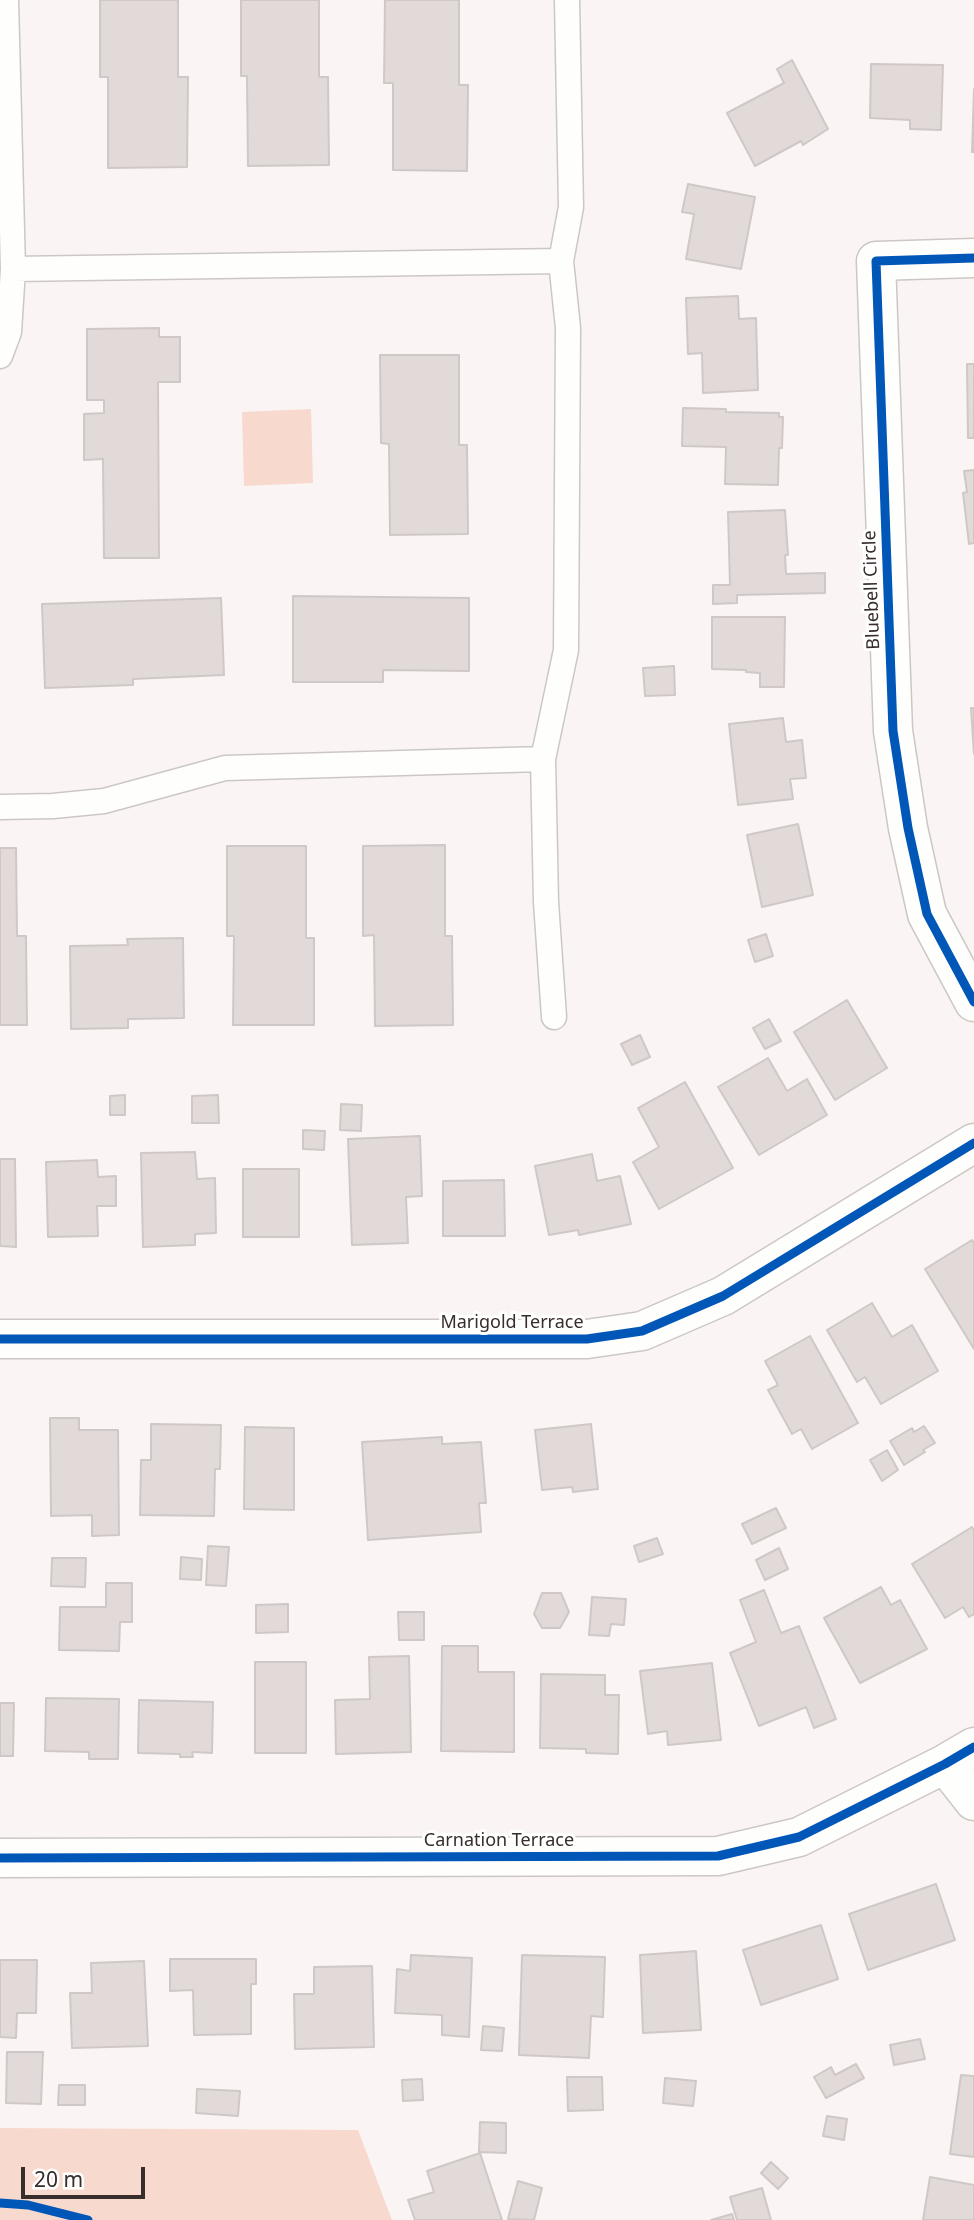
<!DOCTYPE html>
<html>
<head>
<meta charset="utf-8">
<style>
  body { margin:0 }
  #map { position:relative; width:974px; height:2220px; overflow:hidden; background:#faf5f4; font-family:"Noto Sans",sans-serif }
  canvas { display:block }
  .scale { position:absolute; left:21px; top:2167px; width:124px; height:32px; box-sizing:border-box; border:4px solid #372d2a; border-top:0; padding-left:9px; font-size:21px; line-height:24px; white-space:nowrap; color:#372d2a; -webkit-text-stroke:5px #fff; paint-order:stroke }
</style>
</head>
<body>
<div id="map">
<canvas width="974" height="2220"></canvas>
<div class="scale">20 m</div>
</div>
<script>
const g = document.querySelector('canvas').getContext('2d');
g.lineJoin = 'round';
function paint(path, color) { g.fillStyle = color; g.fill(path, 'evenodd'); }
function stroke(path, color, width, dash) { g.strokeStyle = color; g.lineWidth = width; g.lineCap = dash ? 'butt' : 'round'; g.setLineDash(dash || []); g.stroke(path); }
function label(font, color, halo, rows, align = 'center') {
  g.font = font + ' "Noto Sans",sans-serif'; g.lineWidth = 6; g.setLineDash([]); g.textBaseline = 'middle'; g.strokeStyle = halo; g.fillStyle = color; for (const [text, x, y, turn = 0] of rows) {
    g.save(); g.translate(x, y); g.rotate((+turn || 0) * Math.PI / 180); g.textAlign = isNaN(turn) ? turn : align; if (halo) g.strokeText(text, 0, 0); g.fillText(text, 0, 0); g.restore();
  }
}
paint(new Path2D(`
  M311,409L313,483L244,486L242,412Z
  M0,2128L358,2130L392,2220H0Z`), '#f8d9ce');
const building = new Path2D(`
  M100,0H178V77H188L187,167L108,168V77H100Z
  M241,0H319V77H328L329,165L248,166L247,76H241Z
  M385,0H459V85H468L467,171L393,170V83H384Z
  M792,60L828,129L803,145L801,141L755,166L727,113L784,83L777,69Z
  M871,64L943,65L941,130L910,129V120L870,118Z
  M974,89V152H972Z
  M688,184L755,197L741,269L686,259L694,214L682,212Z
  M738,296L739,319L756,318L758,390L703,393L702,353L688,354L686,298Z
  M159,328V337H180V382H158L159,558H104L103,459L84,460V414L104,413V400H87V329Z
  M380,355H459V445H467L468,534L390,535L389,444L381,443Z
  M967,364H974V438H968Z
  M683,408L726,409V412L779,413V417H783L782,448H779L778,485L725,484L726,447L682,446Z
  M974,470V543L969,544L963,493L967,492L964,471Z
  M785,510L788,555H785L786,574L825,573V593L737,595V603L713,604V585H730L728,512Z
  M293,596L469,598V671L383,670V682H293Z
  M221,598L224,675L133,679V685L45,688L42,604Z
  M712,617H785L784,687H760V673L746,672V670L712,669Z
  M674,666L675,695L645,696L643,668Z
  M971,708H974V754Z
  M783,718L786,742L802,740L806,778L790,779L793,799L738,805L729,724Z
  M798,824L813,895L762,907L747,835Z
  M445,845V936H452L453,1025L375,1026L374,935L363,936V846Z
  M227,846H306V938H314V1025H233L234,936H227Z
  M0,848H16L17,936H26L27,1025H0Z
  M766,934L773,956L755,962L748,940Z
  M183,938L184,1018L128,1019V1028L71,1029L70,946L128,945L127,939Z
  M847,1000L887,1068L835,1100L794,1032Z
  M769,1019L781,1041L765,1049L753,1028Z
  M640,1035L650,1057L632,1065L621,1044Z
  M768,1058L787,1091L807,1079L827,1115L759,1155L718,1087Z
  M685,1082L733,1168L659,1209L633,1162L659,1147L638,1108Z
  M125,1095V1115H110V1096Z
  M218,1095L219,1123H192V1096Z
  M341,1104L362,1105L361,1131L340,1130Z
  M303,1130L325,1131L324,1150L303,1149Z
  M420,1136L422,1196L406,1197L408,1243L352,1245L348,1139Z
  M195,1152L197,1179L215,1178L216,1233L195,1234V1245L143,1247L141,1153Z
  M592,1154L597,1181L620,1176L631,1224L579,1235L578,1230L549,1235L535,1166Z
  M0,1159H15L16,1247L0,1246Z
  M97,1160L98,1177L116,1176V1206H97L98,1236L48,1237L46,1162Z
  M243,1169H299V1237H243Z
  M504,1180L505,1236H443V1181Z
  M972,1240L974,1243V1349L925,1269Z
  M872,1303L892,1337L912,1325L938,1371L881,1404L865,1377L857,1382L827,1330Z
  M810,1336L858,1423L812,1449L801,1429L792,1434L768,1390L778,1385L765,1361Z
  M50,1418H79V1430H118L119,1535L92,1536V1515L51,1516Z
  M151,1424L221,1425L220,1469H215L214,1516L140,1515L141,1460H151Z
  M591,1424L598,1489L573,1492L572,1487L542,1490L535,1430Z
  M924,1426L935,1443L923,1450L925,1452L904,1465L890,1441L912,1428L914,1432Z
  M245,1427L294,1428V1510L244,1509Z
  M442,1437V1444L481,1442L486,1503H479L481,1532L368,1540L362,1442Z
  M887,1450L898,1470L882,1481L870,1460Z
  M776,1508L786,1528L752,1544L742,1524Z
  M972,1527L974,1530V1614L969,1617L963,1607L945,1618L912,1564Z
  M657,1538L663,1554L639,1562L634,1546Z
  M208,1546L229,1547L226,1586L206,1585Z
  M779,1548L788,1569L765,1580L756,1560Z
  M181,1557L202,1559L201,1580L180,1579Z
  M52,1558H86L85,1587L51,1586Z
  M106,1583H132V1622H120L119,1651L59,1650L60,1607H106Z
  M881,1587L891,1605L900,1600L927,1649L860,1683L824,1618Z
  M764,1590L781,1633L799,1626L836,1719L814,1728L806,1707L759,1726L730,1653L756,1642L740,1600Z
  M542,1593H561L569,1612L560,1628H542L534,1614Z
  M592,1597L626,1599L624,1625L611,1624L609,1636L589,1635Z
  M288,1604V1632L256,1633V1605Z
  M398,1612H424V1640H399Z
  M442,1646H478V1672H514V1752L441,1751Z
  M409,1656L411,1752L336,1754L335,1700L370,1699L369,1657Z
  M255,1662H306V1753H255Z
  M712,1663L721,1740L668,1745L667,1731L648,1734L640,1671Z
  M541,1674L605,1675V1695H619L618,1754L586,1753V1749L540,1748Z
  M46,1698L119,1699L118,1759H89V1752L45,1751Z
  M139,1700L213,1702L212,1753L192,1752L193,1757H180V1754L138,1753Z
  M0,1703H14L13,1756H0Z
  M936,1884L955,1940L868,1970L849,1914Z
  M821,1925L838,1979L761,2005L743,1950Z
  M696,1951L701,2030L643,2033L640,1955Z
  M411,1955L472,1958L469,2037L442,2035V2015L395,2013L397,1969L410,1971Z
  M522,1955L605,1957L603,2017L591,2016L589,2058L519,2055Z
  M170,1959H256V1984H251V2034L194,2035L193,1990L170,1991Z
  M0,1960H37L36,2013H17L16,2038L0,2037Z
  M144,1961L148,2046L72,2048L70,1993H92L91,1963Z
  M372,1966L374,2047L295,2049L294,1994H314V1967Z
  M483,2026L504,2028L502,2051L481,2050Z
  M920,2039L925,2059L894,2065L890,2045Z
  M7,2052H43L41,2104L6,2103Z
  M856,2064L864,2078L826,2098L814,2077L831,2067L835,2075Z
  M961,2075L974,2076V2157L950,2154Z
  M567,2077H602L603,2110L568,2111Z
  M665,2078L696,2081L693,2106L663,2103Z
  M422,2079L423,2100L403,2101L402,2080Z
  M59,2085H85V2105H58Z
  M197,2089L240,2091L238,2116L196,2113Z
  M827,2116L847,2119L844,2140L823,2136Z
  M480,2122L506,2123V2153L479,2152Z
  M480,2153L502,2220H415L408,2200L434,2192L427,2171Z
  M771,2162L788,2178L778,2189L761,2173Z
  M930,2177L974,2185V2220H923Z
  M518,2181L542,2188L534,2220L508,2219Z
  M762,2188L771,2220H737L730,2197Z
  M732,2214L734,2220H711Z`);
paint(building, '#e2dad8');
stroke(building, '#cfc8c6', 2);
const service = new Path2D(`
  M13,269L561,261
  M0,356L9,332L13,269L6,0
  M0,807L53,806L104,801L225,768L543,759
  M554,1017L546,902L543,759L566,650L568,328L561,261L571,207L567,0`);
const minor = new Path2D(`
  M974,258L876,261L893,731L908,828L927,914L974,1002
  M0,1339H587L642,1331L723,1296L974,1143
  M945,1764L974,1801
  M0,1858L718,1856L799,1837L945,1764L974,1747`);
stroke(service, '#cdc7c4', 27);
stroke(minor, '#cdc7c4', 41);
stroke(service, '#fefefd', 24);
stroke(minor, '#fefefd', 38);
stroke(new Path2D(`
  M974,258L876,261L893,731L908,828L927,914L974,1002
  M0,1339H587L642,1331L723,1296L974,1143
  M0,1858L718,1856L799,1837L945,1764L974,1747
  M0,2203L28,2205L88,2220`), '#0057b8', 9);
label('18px', '#372d2a', '#fff', [
  ["Bluebell Circle",872,590,-92],
  ["Marigold Terrace",512,1323],
  ["Carnation Terrace",499,1841]
]);
</script>
</body>
</html>
